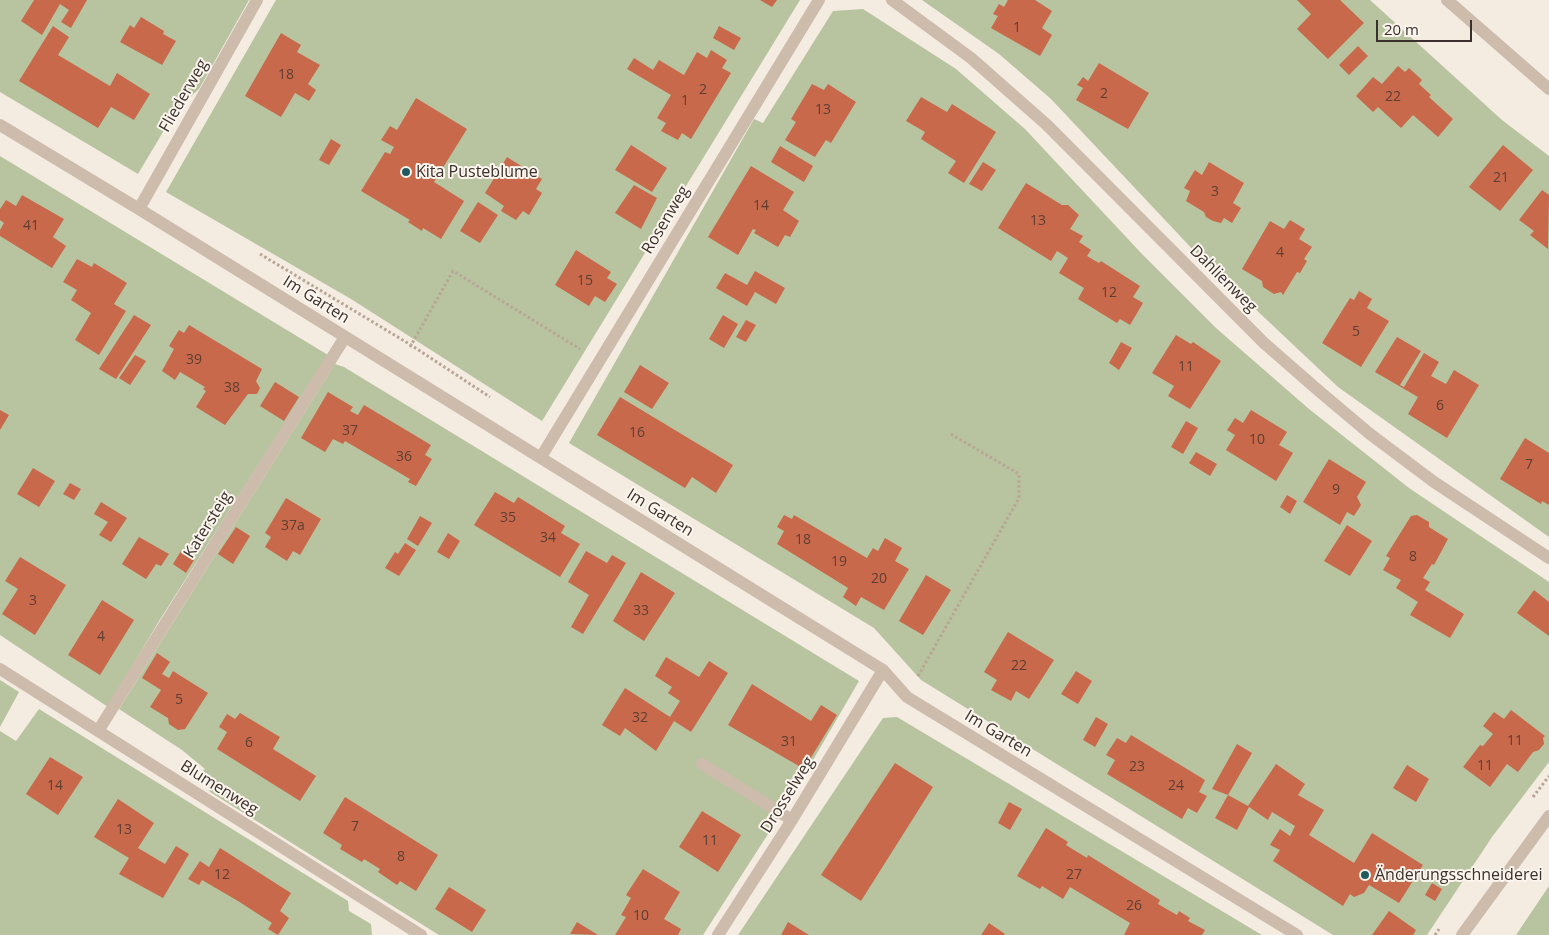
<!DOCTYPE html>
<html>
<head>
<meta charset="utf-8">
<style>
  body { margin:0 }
  #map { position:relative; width:1549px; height:935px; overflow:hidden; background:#f4ebe1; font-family:"Open Sans",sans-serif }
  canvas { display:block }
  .scale { position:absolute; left:1376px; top:20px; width:96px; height:22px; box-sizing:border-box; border:2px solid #3b302b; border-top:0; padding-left:6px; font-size:15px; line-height:18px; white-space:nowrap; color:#3b302b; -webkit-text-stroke:4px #fbf5ee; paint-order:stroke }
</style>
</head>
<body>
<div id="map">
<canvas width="1549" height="935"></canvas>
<div class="scale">20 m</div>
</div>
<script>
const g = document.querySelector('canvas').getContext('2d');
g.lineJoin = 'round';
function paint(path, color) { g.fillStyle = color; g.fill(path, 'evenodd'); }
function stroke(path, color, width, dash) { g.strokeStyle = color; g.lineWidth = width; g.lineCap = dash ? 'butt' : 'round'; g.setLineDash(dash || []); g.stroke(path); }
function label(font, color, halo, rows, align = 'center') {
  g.font = font + ' "Open Sans",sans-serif'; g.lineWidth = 4; g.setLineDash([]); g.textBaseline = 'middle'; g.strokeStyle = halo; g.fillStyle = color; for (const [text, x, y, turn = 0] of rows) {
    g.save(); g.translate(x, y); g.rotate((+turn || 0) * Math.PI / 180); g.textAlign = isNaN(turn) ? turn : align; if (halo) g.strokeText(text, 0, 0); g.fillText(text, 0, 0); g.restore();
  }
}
paint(new Path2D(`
  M0,0H249L199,89L176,110L138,174L0,92Z
  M276,0H800L542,421L351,299L166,192Z
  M922,0H1370L1502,120L1549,156V537L1338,387L1197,254L1051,99L999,54Z
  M863,9L956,69L1025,129L1142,254L1216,328L1309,409L1409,488L1549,582V762L1492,837L1427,935H1333L921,680L874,628L569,443L754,119L763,123L833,11Z
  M0,156L328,355L159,621L108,707L0,635Z
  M335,364L344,367L859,681L788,803L703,935H439L210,792L201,772L205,769L182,750L119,709Z
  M0,680L19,692L0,727Z
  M39,709L348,901L349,911L371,924L372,935H0V731L16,741Z
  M897,717L1262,935H738L883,718Z
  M1549,886V935H1516Z`), '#b8c4a0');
paint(new Path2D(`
  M34,0H87L71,28L61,22L69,10L60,4L42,35L21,21Z
  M760,0H777L772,7Z
  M1008,0H1035L1052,11L1042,28L1052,35L1040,56L991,28L998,16L993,14L999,4L1004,7Z
  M1297,0H1340L1364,23L1328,59L1297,29L1311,14Z
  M141,17L164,31L163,34L176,41L162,65L120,42L130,25L134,28Z
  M53,26L69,37L58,55L110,86L117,73L150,94L134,120L111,107L98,128L19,81Z
  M719,26L741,38L734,50L713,38Z
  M281,33L301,45L297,52L320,65L308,84L316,90L309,101L295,93L281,117L245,96Z
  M1358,46L1368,56L1349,75L1339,65Z
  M711,50L727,60L722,68L731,73L691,139L682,133L678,140L661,131L666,123L657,118L671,95L627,69L634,58L653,70L659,60L684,75L697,52L707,58Z
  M1099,63L1149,93L1128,129L1076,100L1083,88L1077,85L1083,77L1088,81Z
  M1398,66L1405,72L1409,68L1422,80L1419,84L1431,95L1429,97L1453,119L1438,137L1413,115L1401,128L1378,107L1373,112L1356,96L1373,77L1382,84Z
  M812,84L824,90L828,84L856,102L831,143L826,140L815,157L785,140L796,122L791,119Z
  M921,97L947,112L952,104L996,132L964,183L948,173L956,161L921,139L925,132L906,121Z
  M416,98L467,129L434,182L464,201L441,239L423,228L422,231L408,222L410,220L361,191L385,152L390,154L394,147L381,140L390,126L397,130Z
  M331,139L341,145L329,165L319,160Z
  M631,145L667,168L652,192L615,170Z
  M1503,145L1533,170L1500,211L1469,187Z
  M780,146L813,166L804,182L771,162Z
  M507,157L542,179L536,189L542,193L529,215L523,211L516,220L501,211L504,206L485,193Z
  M983,162L996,170L982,191L969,184Z
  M1209,162L1244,183L1233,203L1241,208L1232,223L1224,218L1221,223L1213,221L1206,217L1204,212L1186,201L1190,191L1184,188L1195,170L1202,175Z
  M751,166L794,192L783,210L799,221L790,237L785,235L778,247L754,233L756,230L753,229L738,255L708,237Z
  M1026,183L1062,205H1068L1079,215L1070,229L1083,236L1079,242L1091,250L1087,256L1099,263L1101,261L1140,286L1133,297L1143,303L1130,325L1120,319L1117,323L1078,299L1084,288L1059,273L1068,258L1057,251L1051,261L998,228Z
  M634,185L657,198L641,229L615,213Z
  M1542,190L1549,195L1548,249L1530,235L1534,231L1519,220Z
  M22,195L64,219L53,237L66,246L52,268L0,236V230L4,223L0,220V209L6,200L16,206Z
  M478,202L498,215L480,243L460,231Z
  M1290,220L1305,229L1299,239L1312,247L1304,259L1307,261L1300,273L1297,272L1283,295L1281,292L1274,294L1263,287L1262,281L1242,269L1270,221L1284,229Z
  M576,250L611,272L607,278L617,284L605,302L595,296L589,306L555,285Z
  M77,259L92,267L94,263L127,283L114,304L126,311L99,355L75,340L91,313L71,300L77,290L63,282Z
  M755,271L785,288L776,304L755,292L747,306L716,288L725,273L747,285Z
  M1359,291L1372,299L1367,308L1389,321L1361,367L1322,343L1350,298L1354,300Z
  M134,315L151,325L116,379L99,369Z
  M723,315L738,324L724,348L709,339Z
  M746,320L756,325L746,342L736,337Z
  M189,325L262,369L256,381L260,388L257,394H248L225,425L196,407L206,391L203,389L205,387L180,372L175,380L162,371L174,349L169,346L179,330L184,333Z
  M1176,335L1191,344L1193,342L1221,361L1190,409L1168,396L1174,386L1152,373Z
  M1397,337L1421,351L1400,385L1404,387L1424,353L1439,362L1431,376L1446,384L1454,370L1479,385L1447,438L1408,414L1418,397L1375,372Z
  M1121,342L1132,348L1119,370L1109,363Z
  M135,355L146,361L130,385L119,378Z
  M640,365L669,383L652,409L624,392Z
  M275,382L299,397L284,421L260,406Z
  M328,392L353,407L350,411L358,415L364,405L431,445L425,455L432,459L416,486L408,482L410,479L345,441L343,444L333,439L325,452L301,438Z
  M620,397L733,465L716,493L692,477L685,488L597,435Z
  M0,410L9,415L0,430Z
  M1251,410L1287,432L1279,445L1293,453L1276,481L1226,450L1235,435L1227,430L1235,418L1243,423Z
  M1186,421L1198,428L1183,454L1171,447Z
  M1525,438L1549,453V505L1542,501L1541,504L1500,479Z
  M1196,452L1217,464L1210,476L1189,463Z
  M1329,459L1366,482L1357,497L1361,505L1354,516L1347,512L1340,525L1303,502Z
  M33,468L55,481L39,507L17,494Z
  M70,483L81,489L74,500L63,494Z
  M495,492L514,503L518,497L565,526L561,533L580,544L560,577L474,525Z
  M1287,495L1297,501L1290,514L1280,507Z
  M286,498L321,519L300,555L293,551L287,561L265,547L271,537L265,533Z
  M101,502L127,518L111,542L99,535L108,522L94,514Z
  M784,515L792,519L794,515L867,558L873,548L878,551L885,538L902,548L895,561L909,569L884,610L861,597L856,606L843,597L848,588L777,544L784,531L777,527Z
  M1417,515L1429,522V527L1448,539L1434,565L1432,564L1423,578L1430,582L1425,590L1464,614L1450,638L1410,615L1418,602L1396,588L1401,580L1383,570L1390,558L1386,556L1411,516Z
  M420,516L432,523L418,546L407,539Z
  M1347,525L1372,541L1350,576L1324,561Z
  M236,527L250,536L233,564L218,554Z
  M448,533L460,541L449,559L437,552Z
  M139,537L169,554L161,566L156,564L146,579L122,564Z
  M405,543L416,550L399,576L385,568L395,552L398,554Z
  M181,551L194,560L186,573L173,564Z
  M586,551L607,563L612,555L626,563L583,634L571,627L589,595L568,582Z
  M20,557L66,585L35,635L2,614L18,589L5,581Z
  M641,572L675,593L644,641L613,621Z
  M926,575L951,590L923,635L899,621Z
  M1534,590L1549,602V636L1517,613Z
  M102,600L134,620L100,675L68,655Z
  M1008,632L1054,660L1029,699L1016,691L1011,701L991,690L997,680L984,672Z
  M157,653L170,662L162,674L169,678L173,671L208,693L185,729L178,730L169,724L168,718L150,707L161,690L142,678Z
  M666,657L699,677L709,661L728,673L691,732L674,721L656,751L625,728L620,736L602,725L625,688L670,717L680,701L668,693L672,687L655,676Z
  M1076,671L1092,681L1078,704L1061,694Z
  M752,684L811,721L821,705L837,715L804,769L728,725Z
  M1511,710L1545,736L1543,738L1544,744L1539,750L1533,752L1518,772L1507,764L1490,787L1463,767L1480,745L1483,746L1493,734L1483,726L1494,712L1504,719Z
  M240,713L280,737L273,749L316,776L300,801L217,749L227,732L219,727L227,714L235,719Z
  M1096,717L1108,724L1095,747L1083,740Z
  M1131,735L1205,780L1199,792L1207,796L1197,813L1188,808L1182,819L1107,774L1115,760L1106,755L1117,738L1126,743Z
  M1237,744L1252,753L1228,795L1248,806L1276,764L1305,784L1298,795L1324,810L1309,835L1354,863L1372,833L1423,865L1399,903L1369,885L1364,893L1354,897L1350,894L1343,906L1273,861L1280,850L1270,845L1280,829L1290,836L1295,826L1272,812L1268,820L1249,807L1237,830L1215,818L1228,795L1212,789Z
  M50,757L83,777L58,815L26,794Z
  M895,763L933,787L861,901L821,875Z
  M1407,765L1429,779L1416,802L1393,788Z
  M345,797L438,855L416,891L400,881L397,885L378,872L380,869L364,859L362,862L340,849L342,845L323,833Z
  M118,799L154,823L138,848L165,864L176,846L189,854L163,898L119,874L129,858L94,837Z
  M1009,802L1022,809L1010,830L998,823Z
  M702,811L741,835L718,872L679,847Z
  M1046,828L1068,842L1066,845L1087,858L1088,855L1160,900L1158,904L1177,915L1179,911L1190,918L1188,921L1205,930L1202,935H1124L1130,923L1070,887L1063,899L1042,886L1040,889L1017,876Z
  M220,848L291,893L280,911L289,918L278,935L268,929L272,923L238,901L202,880L199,885L188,879L200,861L209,867Z
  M643,869L680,892L664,919L681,929L678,935H615L626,917L621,915L631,898L626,895Z
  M1432,883L1442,889L1435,901L1425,895Z
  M449,887L486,910L472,932L435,909Z
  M1389,911L1416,930L1413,935H1372Z
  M577,922L598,935L570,934Z
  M788,922L809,935H781Z
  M989,923L1005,934L1004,935H981Z`), '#c8694b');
stroke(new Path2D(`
  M260,254L411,345L490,397
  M410,347L453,271L580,349
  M918,676L1019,498V474L949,433
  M1533,797L1549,776
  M1435,935L1439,929`), '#b9a596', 3, [2.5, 2.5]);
stroke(new Path2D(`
  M892,0L971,58L1047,125L1264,343L1319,391L1370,434L1434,482L1549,558
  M1447,0L1549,89
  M0,125L139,209L883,670L907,697L1297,935
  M139,209L257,0
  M541,457L819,0
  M0,669L421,935
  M98,731L345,337
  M702,764L792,820
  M718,935L792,820L883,670
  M1462,935L1549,816`), '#cdbbac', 12);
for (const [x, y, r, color] of [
  [406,172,5,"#1f5a5e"],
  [1365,875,5,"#1f5a5e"]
]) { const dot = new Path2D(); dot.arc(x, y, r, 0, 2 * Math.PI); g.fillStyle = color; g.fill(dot); stroke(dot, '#fbf5ee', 2); }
label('14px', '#5e3e33', null, [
  ["1",1017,28],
  ["18",286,75],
  ["2",703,90],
  ["2",1104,94],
  ["22",1393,97],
  ["1",685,101],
  ["13",823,110],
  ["21",1501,178],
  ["3",1215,192],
  ["14",761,206],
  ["13",1038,221],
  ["41",31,226],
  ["4",1280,253],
  ["15",585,281],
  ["12",1109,293],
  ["5",1356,332],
  ["39",194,360],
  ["11",1186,367],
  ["38",232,388],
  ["6",1440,406],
  ["37",350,431],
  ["16",637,433],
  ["10",1257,440],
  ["36",404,457],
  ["7",1529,465],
  ["9",1336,490],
  ["35",508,518],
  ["37a",293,526],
  ["34",548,538],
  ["18",803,540],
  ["8",1413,557],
  ["19",839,562],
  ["20",879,579],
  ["3",33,601],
  ["33",641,611],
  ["4",101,637],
  ["22",1019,666],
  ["5",179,700],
  ["32",640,718],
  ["11",1515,741],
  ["31",789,742],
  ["6",249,743],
  ["11",1485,766],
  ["23",1137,767],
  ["14",55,786],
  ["24",1176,786],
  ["7",355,827],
  ["13",124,830],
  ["11",710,841],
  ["8",401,857],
  ["12",222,875],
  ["27",1074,875],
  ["26",1134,906],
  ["10",641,916]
]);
label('16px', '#3b302b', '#fbf5ee', [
  ["Fliederweg",184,96,-60],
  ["Rosenweg",666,220,-59],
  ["Dahlienweg",1223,279,45],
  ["Im Garten",316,300,32],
  ["Im Garten",660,513,32],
  ["Katersteig",208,525,-58],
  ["Im Garten",998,734,31],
  ["Blumenweg",219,788,32],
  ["Drosselweg",788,795,-58]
]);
label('16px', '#3b302b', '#fbf5ee', [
  ["Kita Pusteblume",416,172],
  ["Änderungsschneiderei",1375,875]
], 'left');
</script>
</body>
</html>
